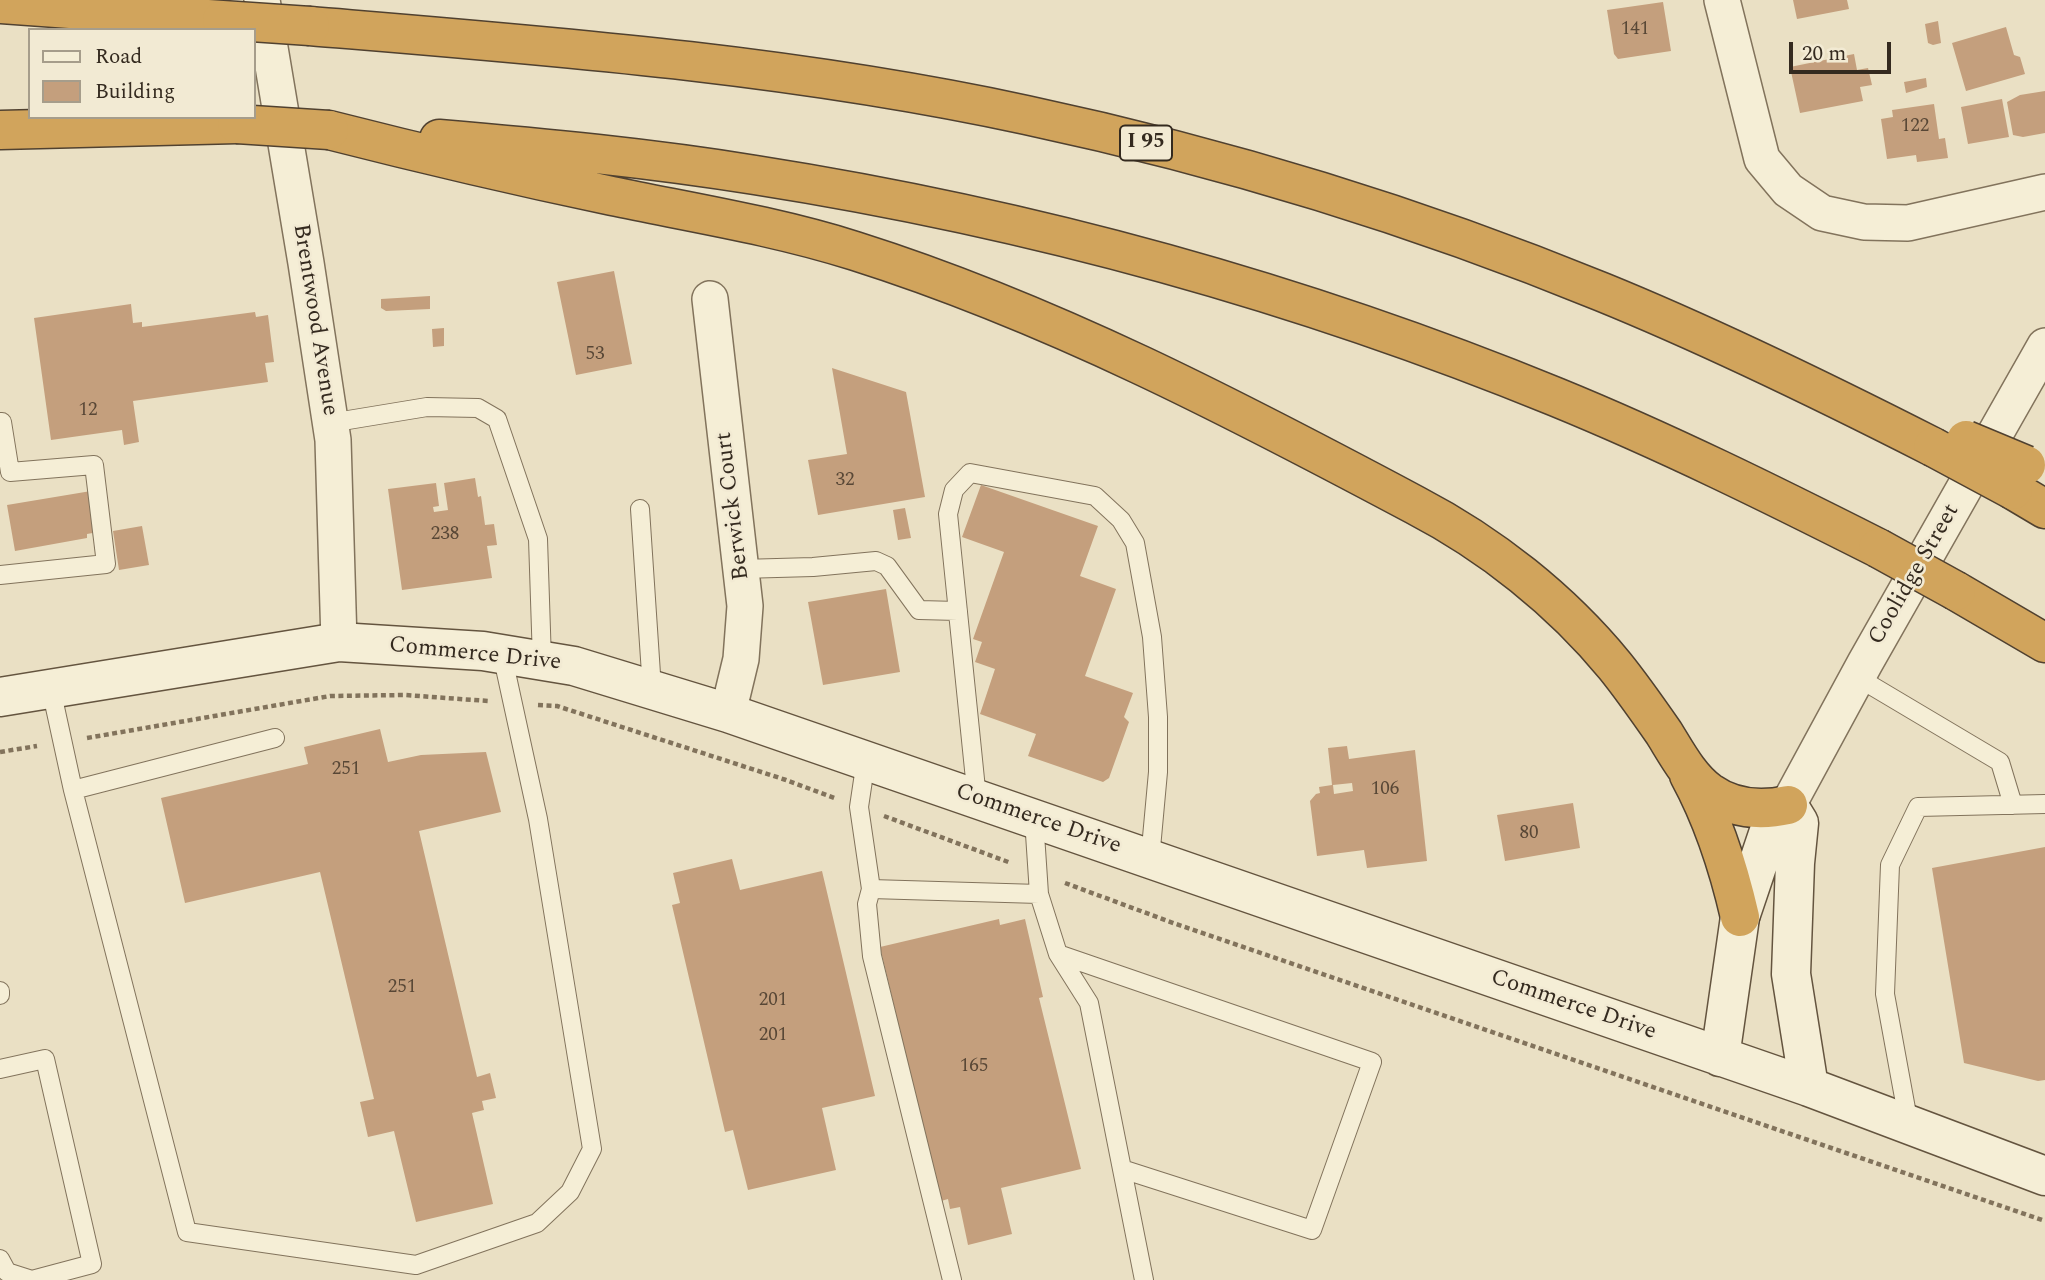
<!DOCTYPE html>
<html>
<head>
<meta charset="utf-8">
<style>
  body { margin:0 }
  #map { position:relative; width:2045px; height:1280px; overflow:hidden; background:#eae0c4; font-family:Spectral,serif }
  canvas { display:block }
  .legend { position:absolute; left:28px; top:28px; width:228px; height:91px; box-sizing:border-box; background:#f2ead3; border:2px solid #a69d8b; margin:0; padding:9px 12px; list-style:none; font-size:21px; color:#342a1f }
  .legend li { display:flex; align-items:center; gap:14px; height:35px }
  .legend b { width:35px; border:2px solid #a69d8b }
  .scale { position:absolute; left:1789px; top:42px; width:102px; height:32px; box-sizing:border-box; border:4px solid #342a1f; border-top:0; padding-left:9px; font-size:21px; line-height:24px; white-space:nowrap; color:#342a1f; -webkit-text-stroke:5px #f2ead3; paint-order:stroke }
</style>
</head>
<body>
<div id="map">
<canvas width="2045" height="1280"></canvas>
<ul class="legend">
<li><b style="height:9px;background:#f5eed6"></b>Road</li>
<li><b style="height:19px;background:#c49f7d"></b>Building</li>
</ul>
<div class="scale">20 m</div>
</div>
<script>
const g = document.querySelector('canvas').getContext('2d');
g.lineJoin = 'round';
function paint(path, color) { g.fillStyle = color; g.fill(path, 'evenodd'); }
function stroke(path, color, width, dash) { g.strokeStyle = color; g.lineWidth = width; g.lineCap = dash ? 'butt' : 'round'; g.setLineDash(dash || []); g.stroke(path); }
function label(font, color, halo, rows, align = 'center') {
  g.font = font + ' Spectral,serif'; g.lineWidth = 5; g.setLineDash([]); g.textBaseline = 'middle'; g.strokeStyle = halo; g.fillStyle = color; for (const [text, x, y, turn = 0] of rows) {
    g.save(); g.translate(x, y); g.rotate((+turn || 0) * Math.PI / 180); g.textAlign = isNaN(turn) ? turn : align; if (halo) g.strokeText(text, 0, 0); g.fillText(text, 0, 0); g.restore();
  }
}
paint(new Path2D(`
  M1793,0H1847L1849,9L1797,19Z
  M1663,2L1671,51L1618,59L1614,54L1607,10Z
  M1938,21L1941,43L1933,45L1928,43L1925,24Z
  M2006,27L2014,55L2020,57L2025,74L1966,91L1952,43Z
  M1854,54L1857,70L1868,68L1872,85L1860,87L1863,101L1800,113L1790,67Z
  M1926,78L1927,87L1906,93L1904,82Z
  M2045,91V133L2023,137L2013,135L2007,102L2020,95Z
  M2002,99L2009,137L1968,144L1961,107Z
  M1934,104L1939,139L1945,138L1948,158L1917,162L1916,155L1887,159L1881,119L1893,117L1892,110Z
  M614,271L632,364L576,375L557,282Z
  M430,296V309L386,311L381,308V299Z
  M131,304L133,323L142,322V327L255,312L256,317L268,315L274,362L265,363L268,382L133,401L139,442L124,445L122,430L51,440L34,318Z
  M444,328V346L433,347L432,329Z
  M832,368L906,392L925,497L818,515L808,460L847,454Z
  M475,478L478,497L481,496L485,525L494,524L497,545L487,546L492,578L402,590L388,489L436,483L439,506L433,507L434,512L448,510L444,483Z
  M981,485L1098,526L1080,576L1116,589L1085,676L1133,693L1124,717L1129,722L1109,778L1103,782L1028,756L1036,734L980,714L995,669L975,662L982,642L973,639L1004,552L962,537Z
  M91,491L98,532L87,534V538L15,551L7,505Z
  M905,508L911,538L898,540L893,510Z
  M142,526L149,565L119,570L113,531Z
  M886,589L900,672L823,685L808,602Z
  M380,729L388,762L421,755L486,752L501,812L419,831L477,1077L490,1073L496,1098L482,1101L484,1110L472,1113L493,1204L416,1222L394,1131L368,1137L360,1102L374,1099L320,872L185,903L161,798L308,764L304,747Z
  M1347,746L1349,759L1415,750L1427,861L1367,868L1364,850L1317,856L1310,801L1316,794L1320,793L1319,787L1332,785L1328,748ZM1352,783L1353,791L1334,794L1333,785Z
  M1573,803L1580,848L1505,861L1497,815Z
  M2045,847V1080L2038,1081L1964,1063L1932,868Z
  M732,859L740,890L822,871L875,1096L822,1108L836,1170L748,1190L733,1130L725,1132L672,905L680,903L673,873Z
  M999,919L1000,925L1025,919L1043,997L1039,998L1081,1169L1001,1188L1012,1234L968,1245L960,1207L950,1209L948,1199L941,1201L880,947Z`), '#c49f7d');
const service = new Path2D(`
  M0,422H2L10,472L94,465L106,564L0,575
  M330,423L427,407L478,408L497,419L538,539L542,661
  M640,509L652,689
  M741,569L813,567L876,561L887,566L919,610L958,611
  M1857,677L2000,762L2013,805
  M51,689L73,790L187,1232L416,1265L537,1223L570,1192L592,1149L538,819L502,654
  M866,760L859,807L871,889L1039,894L1034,819
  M73,790L275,738
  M977,799L948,514L954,490L970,473L1095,496L1121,520L1135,543L1152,637L1158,717V772L1150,859
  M871,889L867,904L872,956L952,1280
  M1039,894L1058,954L1089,1003L1144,1280
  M1058,954L1372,1062L1312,1230L1122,1169
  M0,991V995
  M0,1069L45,1059L92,1264L32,1280L7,1272L0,1259
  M1909,1125L1885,994L1890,865L1918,807L2045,804`);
const minor = new Path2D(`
  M262,0L306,263L333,440L339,642
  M1722,0L1762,159L1788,190L1822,213L1864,222L1908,223L2045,192
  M710,299L745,606L741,659L728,713
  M1788,805L1865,663L2045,346`);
const secondary = new Path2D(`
  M0,697L339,642L483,651L574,666L728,713L1150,859L1809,1087L2045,1176
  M1720,1057L1740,917L1769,831L1788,805L1799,823L1795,863L1791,974L1809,1087`);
const motorway = new Path2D(`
  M0,4L222,20
  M310,26C550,46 790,64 1026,115C1223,157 1416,216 1602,292C1715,338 1825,392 1933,447
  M0,130L237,124
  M329,130C423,154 517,176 612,196C694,213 776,226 855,251C1051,313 1235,409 1415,505C1490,544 1561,600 1615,666C1632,687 1648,710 1664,733C1677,754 1689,777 1709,792C1733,809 1761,811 1788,805
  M439,139C545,148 650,158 755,175C1029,218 1299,292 1556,397C1666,442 1773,495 1878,548
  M2013,490L2045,509
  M1956,591L2045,643
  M1689,775C1713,819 1729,869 1740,917`);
stroke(service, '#82735c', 20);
stroke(minor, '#82735c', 38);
stroke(secondary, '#64543f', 41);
stroke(motorway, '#504130', 41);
stroke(new Path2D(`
  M538,705L557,706L786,780L837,799
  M87,738L330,696L405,695L488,701
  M0,752L37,746
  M884,816L1011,863
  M1065,883L1176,924L2045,1221`), '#82735c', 4.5, [5, 3.5]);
stroke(service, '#f5eed6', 18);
stroke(minor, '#f5eed6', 35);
stroke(secondary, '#f5eed6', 38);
stroke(motorway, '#d1a45c', 38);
const motorwayBridge = new Path2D(`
  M222,20L310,26
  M237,124L329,130
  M1966,440L2026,465
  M1933,447L2013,490
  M1878,548L1956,591`);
stroke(motorwayBridge, '#504130', 41, []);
stroke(motorwayBridge, '#d1a45c', 38);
label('19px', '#584736', null, [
  ["141",1635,30],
  ["122",1915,127],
  ["53",595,355],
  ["12",88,411],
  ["32",845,481],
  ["238",445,535],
  ["251",346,770],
  ["106",1385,790],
  ["80",1529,834],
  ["251",402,988],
  ["201",773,1001],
  ["201",773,1036],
  ["165",974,1067]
]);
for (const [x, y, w] of [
  [1146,143,52]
]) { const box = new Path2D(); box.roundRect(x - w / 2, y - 17.5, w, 35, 5); g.fillStyle = '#f2ead3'; g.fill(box); stroke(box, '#342a1f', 2); }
label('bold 21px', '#342a1f', null, [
  ["I 95",1146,143]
]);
label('23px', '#342a1f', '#f2ead3', [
  ["Brentwood Avenue",314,320,81],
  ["Berwick Court",734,506,-97],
  ["Coolidge Street",1915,575,-60],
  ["Commerce Drive",475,655,6],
  ["Commerce Drive",1038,820,19],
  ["Commerce Drive",1573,1006,19]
]);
</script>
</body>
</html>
